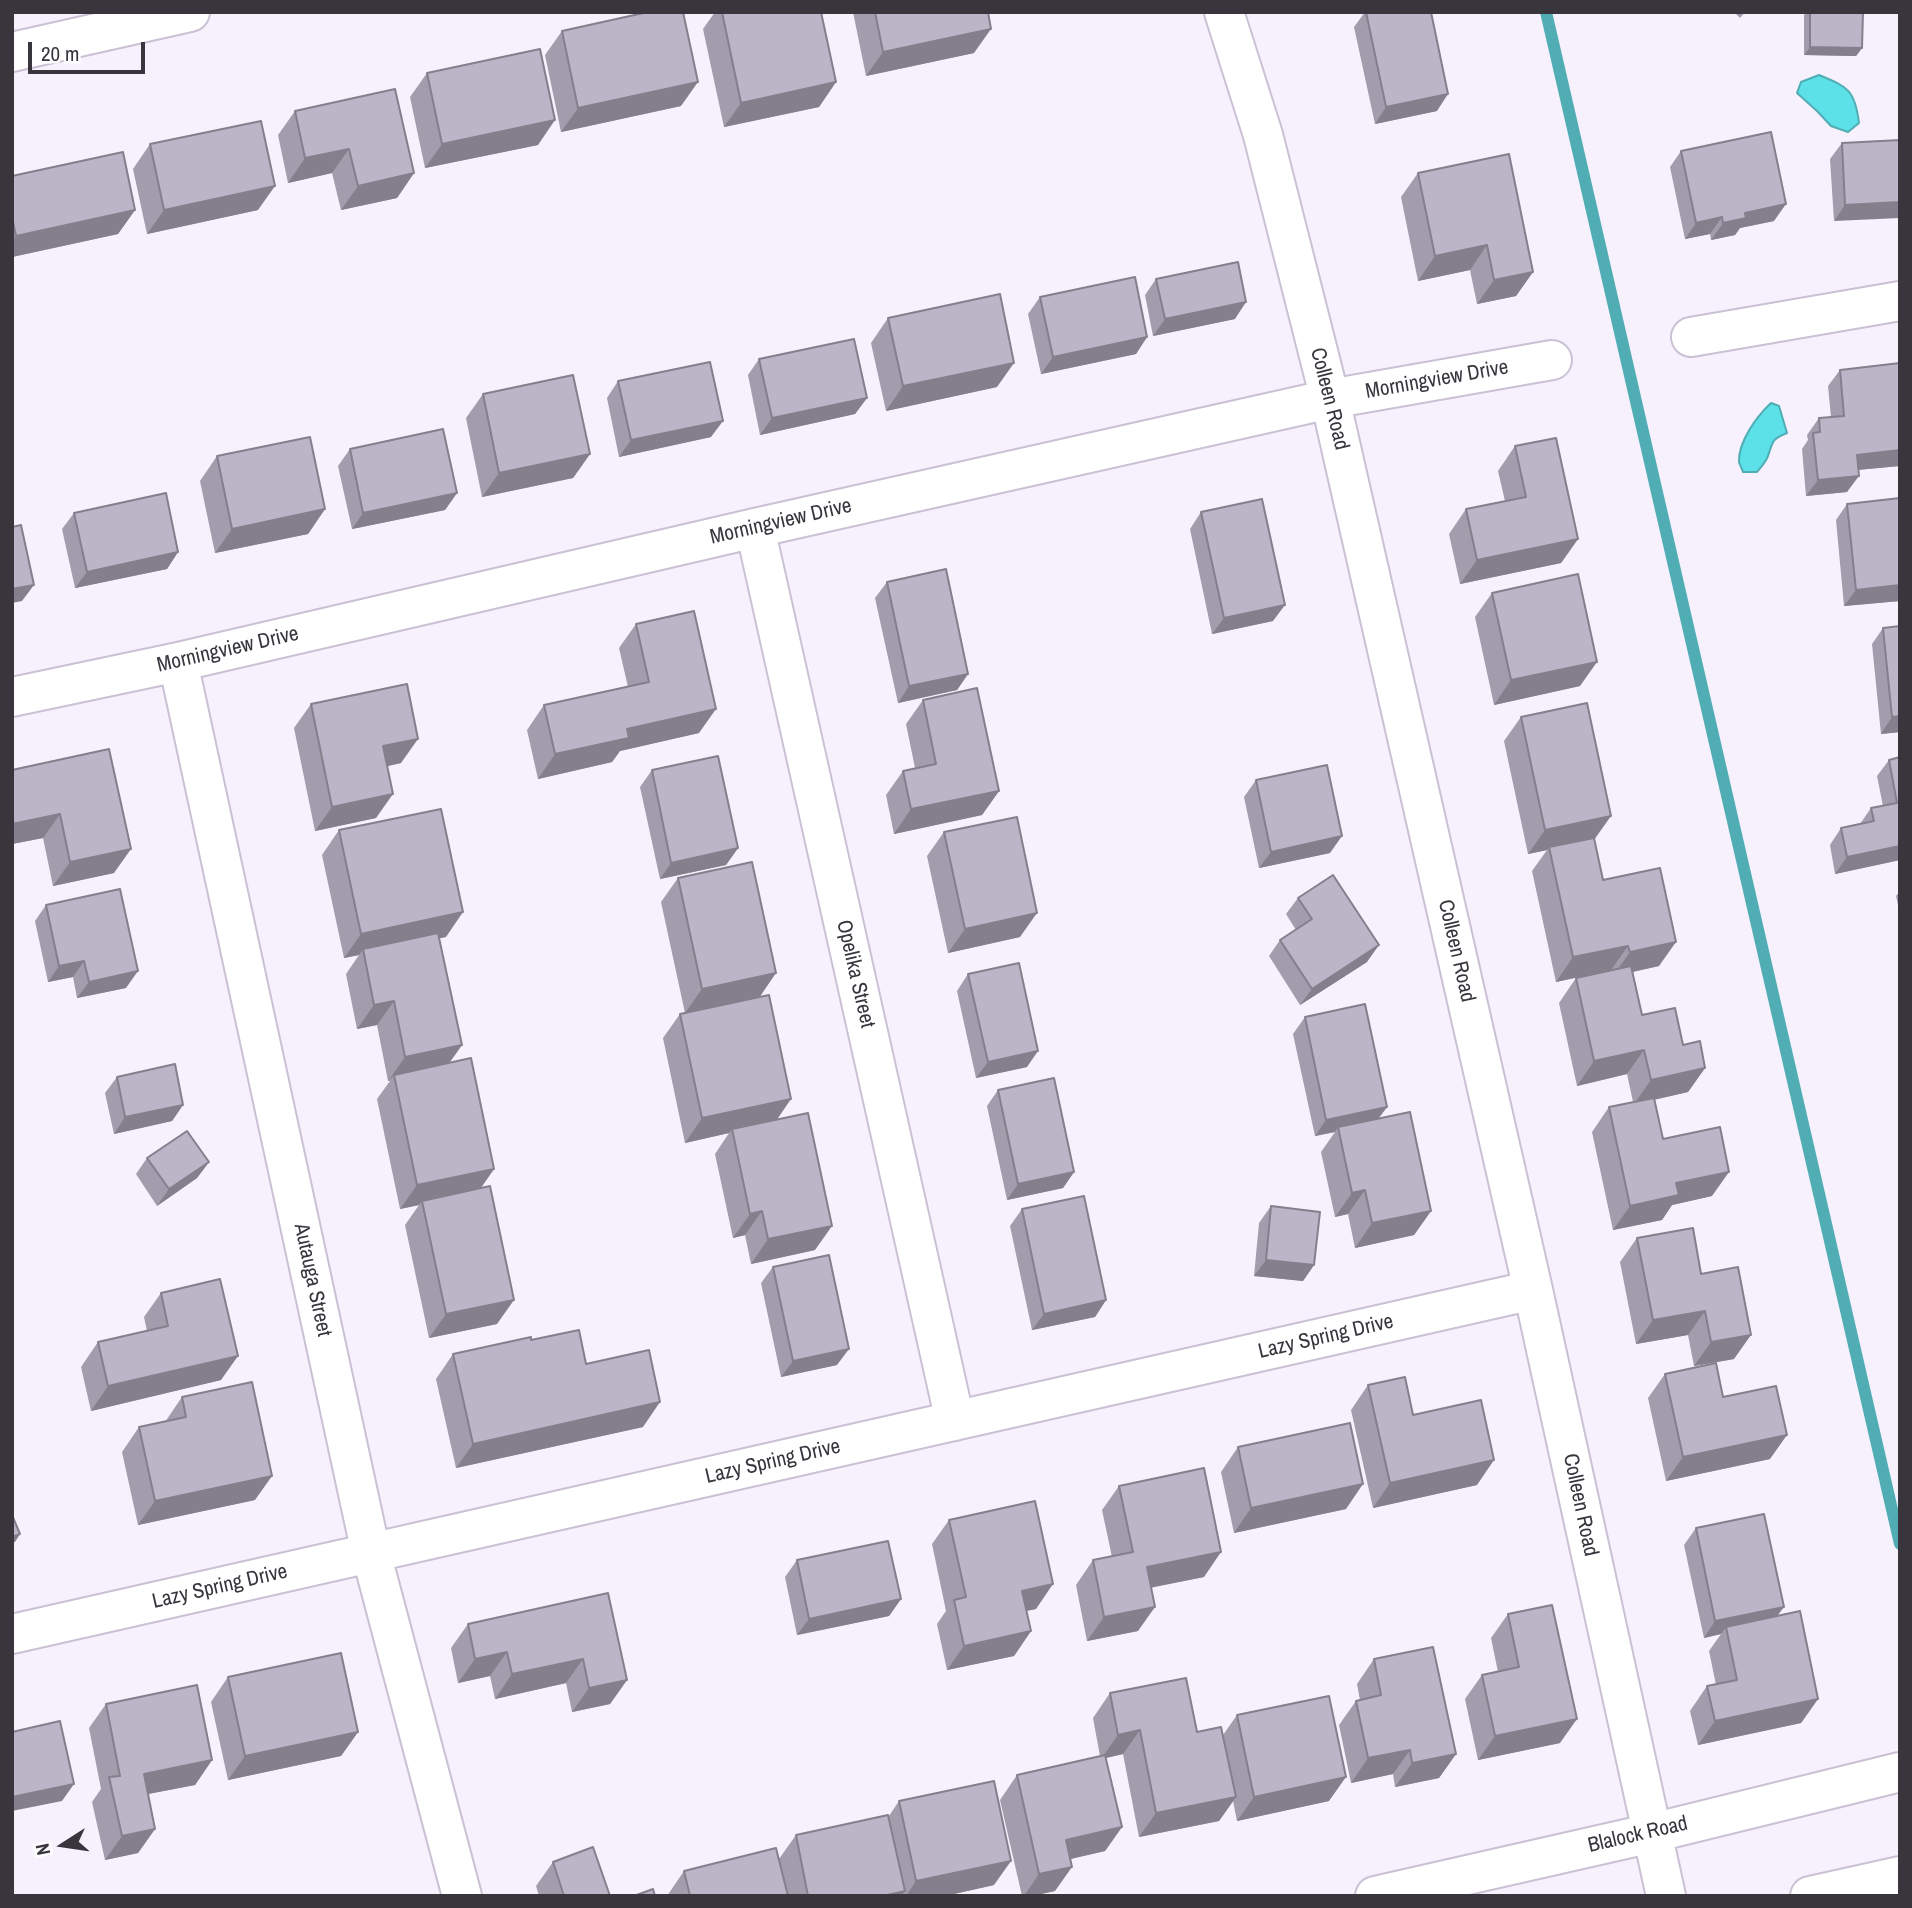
<!DOCTYPE html>
<html>
<head>
<meta charset="utf-8">
<style>
  body { margin:0 }
  #map { position:relative; width:1912px; height:1908px; overflow:hidden; background:#f6f1fd; font-family:"Archivo Narrow",sans-serif }
  canvas { display:block }
  .frame { position:absolute; inset:0; border:14px solid #39353d; pointer-events:none }
  .north { position:absolute; left:28px; top:1810px; width:70px; height:70px; -webkit-text-stroke:5px #fff; paint-order:stroke; rotate:258deg; font-size:19px; font-weight:700; line-height:28px; text-align:center; color:#39353d }
  .north::after { content:''; display:block; margin:auto; width:24px; height:32px; background:#39353d; clip-path:polygon(50% 0,100% 100%,50% 72%,0 100%) }
  .scale { position:absolute; left:28px; top:42px; width:117px; height:32px; box-sizing:border-box; border:4px solid #39353d; border-top:0; padding-left:9px; font-size:21px; line-height:24px; white-space:nowrap; color:#39353d; -webkit-text-stroke:5px #fff; paint-order:stroke }
</style>
</head>
<body>
<div id="map">
<canvas width="1912" height="1908"></canvas>
<div class="frame"></div>
<div class="north">N</div>
<div class="scale">20 m</div>
</div>
<script>
const g = document.querySelector('canvas').getContext('2d');
g.lineJoin = 'round';
function paint(path, color) { g.fillStyle = color; g.fill(path, 'evenodd'); }
function stroke(path, color, width, dash) { g.strokeStyle = color; g.lineWidth = width; g.lineCap = dash ? 'butt' : 'round'; g.setLineDash(dash || []); g.stroke(path); }
function label(font, color, halo, rows, align = 'center') {
  g.font = font + ' "Archivo Narrow",sans-serif'; g.lineWidth = 7; g.setLineDash([]); g.textBaseline = 'middle'; g.strokeStyle = halo; g.fillStyle = color; for (const [text, x, y, turn = 0] of rows) {
    g.save(); g.translate(x, y); g.rotate((+turn || 0) * Math.PI / 180); g.textAlign = isNaN(turn) ? turn : align; if (halo) g.strokeText(text, 0, 0); g.fillText(text, 0, 0); g.restore();
  }
}
const water = new Path2D(`
  M1819,75C1848,87 1855,90 1859,123L1848,132L1831,126L1817,111L1797,93L1801,82Z
  M1771,403L1779,406L1787,433C1772,439 1773,441 1768,456C1766,462 1761,467 1757,472H1743C1743,471 1739,463 1739,462C1738,442 1757,416 1771,403Z`);
paint(water, '#5be1e7');
stroke(water, '#51adb4', 2);
stroke(new Path2D(`
  M1546,12L1900,1544`), '#51adb4', 12);
const minor = new Path2D(`
  M1224,12L1263,135L1330,399L1533,1290L1666,1896
  M12,52L190,12
  M1691,337L1900,301
  M755,528L955,1421
  M178,662L371,1553L462,1896
  M12,697L178,662L755,528L1330,399L1552,360
  M12,1634L1533,1290`);
const secondary = new Path2D(`
  M1375,1896L1652,1833L1900,1772
  M1810,1896L1900,1876`);
stroke(minor, '#cac1d4', 42);
stroke(secondary, '#cac1d4', 42);
stroke(minor, '#fff', 38);
stroke(secondary, '#fff', 38);
paint(new Path2D(`
  M715,12H821L836,82L819,107L724,127L703,29Z
  M853,12H988L974,53L866,76Z
  M1365,12H1366L1437,111L1375,124L1354,27Z
  M1734,12H1745L1740,18Z
  M1806,12H1863L1862,48L1856,56L1804,55V15Z
  M562,31L681,106L561,132L545,55Z
  M427,73L538,145L425,168L410,97Z
  M295,111L414,173L397,198L341,210L332,173L288,183L278,135Z
  M1900,140L1834,221L1830,159L1842,143Z
  M150,144L258,210L147,234L133,169Z
  M1681,151L1774,221L1740,228L1735,235L1711,240L1710,234L1685,239L1670,167Z
  M1418,173L1533,272L1516,296L1477,304L1470,270L1418,281L1401,197Z
  M12,176L135,210L118,234L12,257Z
  M1156,279L1235,319L1153,336L1145,295Z
  M1040,297L1147,337L1136,354L1041,374L1028,314Z
  M888,318L997,387L886,411L871,343Z
  M759,359L867,398L855,414L760,435L748,375Z
  M1900,363V466L1858,470L1847,492L1806,496L1802,449L1808,440L1807,435L1819,418L1831,417L1828,386L1840,370Z
  M618,381L711,437L619,457L607,398Z
  M483,394L590,454L573,478L482,497L466,418Z
  M1515,446L1578,539L1561,563L1460,584L1449,534L1466,509L1505,501L1498,471Z
  M350,449L457,493L445,510L352,529L338,466Z
  M217,456L325,509L308,534L215,553L200,481Z
  M1900,498V601L1844,606L1836,520L1847,504Z
  M1201,512L1273,621L1212,634L1190,529Z
  M74,513L178,552L167,569L75,588L62,529Z
  M887,582L968,674L957,690L898,703L875,598Z
  M1492,593L1580,686L1494,705L1475,617Z
  M636,624L699,733L620,751L612,762L538,779L527,730L544,705L628,687L619,648Z
  M1883,628L1900,732L1881,734L1872,644Z
  M923,700L999,791L982,815L894,834L886,795L903,771L915,768L906,724Z
  M311,704L401,763L387,766L376,818L315,831L294,728Z
  M1521,717L1594,839L1603,880L1659,966L1633,972L1642,1015L1683,1045L1705,1068L1688,1092L1654,1100L1663,1139L1712,1196L1672,1205L1662,1220L1613,1230L1592,1132L1609,1107L1633,1102L1627,1074L1577,1086L1559,1003L1576,978L1611,970L1556,982L1532,871L1547,850L1528,854L1504,741Z
  M109,749L114,873L53,886L43,838L12,844Z
  M1900,757V860L1835,874L1830,845L1841,828L1860,824L1871,808L1883,806L1877,776L1889,760Z
  M652,770L738,848L726,865L660,879L640,787Z
  M1256,780L1330,853L1259,868L1244,797Z
  M339,830L446,937L439,938L462,1045L449,1063L494,1169L481,1188L497,1324L429,1338L405,1225L419,1205L400,1209L377,1099L390,1081H388L377,1025L357,1029L346,974L359,955L344,958L322,855Z
  M944,832L1020,937L948,953L927,856Z
  M678,878L759,997L776,1120L815,1250L751,1264L745,1235L733,1238L715,1154L729,1133L685,1143L663,1038L680,1014L685,1013L661,902Z
  M1900,891V914L1896,896Z
  M1298,898L1367,962L1300,1005L1269,956L1280,940L1296,930L1286,914Z
  M46,905L126,988L77,998L73,977L48,982L35,921Z
  M968,974L1027,1067L976,1078L957,991Z
  M1305,1017L1387,1107L1378,1119L1431,1211L1414,1235L1355,1248L1348,1214L1335,1217L1321,1152L1335,1132L1315,1136L1293,1034Z
  M117,1077L183,1105L172,1121L114,1134L105,1093Z
  M998,1090L1074,1172L1063,1188L1007,1200L987,1106Z
  M147,1158L209,1162L197,1178L157,1206L136,1174Z
  M1271,1206L1314,1265L1303,1281L1254,1276L1259,1223Z
  M1022,1209L1106,1300L1095,1317L1032,1330L1010,1226Z
  M1637,1238L1701,1274L1734,1359L1694,1366L1688,1335L1636,1344L1620,1262Z
  M773,1267L837,1365L781,1377L761,1283Z
  M161,1293L221,1380L91,1411L81,1367L98,1342L147,1331L144,1317Z
  M531,1340L586,1364L643,1427L456,1468L436,1379L453,1354Z
  M1665,1374L1723,1397L1770,1459L1666,1481L1648,1398Z
  M1368,1385L1413,1415L1477,1485L1373,1508L1351,1410Z
  M182,1397L255,1500L138,1525L122,1452L139,1427L165,1422Z
  M1238,1447L1346,1509L1234,1533L1221,1472Z
  M1119,1486L1204,1577L1151,1587L1138,1631L1087,1641L1076,1585L1093,1560L1112,1557L1102,1510Z
  M949,1520L1036,1609L1026,1611L1031,1631L1014,1656L947,1670L937,1624L946,1611L932,1544Z
  M1696,1528L1777,1616L1818,1699L1801,1723L1698,1745L1690,1711L1707,1686L1716,1685L1709,1651L1721,1634L1704,1638L1684,1545Z
  M797,1560L901,1599L889,1616L797,1635L785,1577Z
  M608,1593L627,1680L610,1704L572,1712L566,1683L495,1699L490,1676L458,1683L451,1648L468,1624Z
  M1508,1614L1560,1743L1478,1760L1465,1699L1482,1675L1498,1672L1491,1638Z
  M1374,1659L1456,1754L1439,1778L1395,1787L1393,1774L1351,1783L1339,1725L1356,1701L1360,1700L1357,1684Z
  M228,1677L358,1732L341,1756L228,1780L211,1702Z
  M1110,1693L1197,1732L1223,1735L1237,1715L1329,1801L1237,1821L1233,1801L1219,1821L1139,1837L1123,1754L1106,1758L1122,1827L1105,1851L1070,1859L1055,1891L1032,1896H1022L1000,1800L1017,1775L1100,1756L1093,1718Z
  M106,1704L212,1760L195,1785L148,1794L155,1829L138,1853L105,1860L92,1802L101,1789L89,1728Z
  M899,1801L994,1885L945,1896H667L684,1871L779,1859L796,1835L889,1816Z
  M553,1862L610,1896H539L536,1886Z`), '#a29cac');
paint(new Path2D(`
  M991,29L974,53L866,76L883,52Z
  M1810,47L1862,48L1856,56L1804,55Z
  M698,82L681,106L561,132L578,108Z
  M836,82L819,107L724,127L741,103Z
  M1448,94L1437,111L1375,124L1386,107Z
  M555,120L538,145L425,168L442,144Z
  M349,149L332,173L288,183L305,158Z
  M414,173L397,198L341,210L358,186Z
  M275,186L258,210L147,234L164,210Z
  M1900,202V218L1834,221L1845,205Z
  M1786,204L1774,221L1740,228L1735,235L1711,240L1723,223L1745,213Z
  M135,210L118,234L12,257V242L16,236Z
  M1722,217L1710,234L1685,239L1696,223Z
  M1487,245L1470,270L1418,281L1435,256Z
  M1533,272L1516,296L1477,304L1494,280Z
  M1246,302L1235,319L1153,336L1165,319Z
  M1147,337L1136,354L1041,374L1053,357Z
  M1014,363L997,387L886,411L903,386Z
  M867,398L855,414L760,435L772,418Z
  M723,421L711,437L619,457L631,440Z
  M1900,450V466L1845,471L1857,455Z
  M590,454L573,478L482,497L499,473Z
  M1859,476L1847,492L1806,496L1818,480Z
  M457,493L445,510L352,529L363,513Z
  M325,509L308,534L215,553L232,529Z
  M1578,539L1561,563L1460,584L1477,560Z
  M178,552L167,569L75,588L87,572Z
  M34,585L22,601L12,603V589Z
  M1900,585V601L1844,606L1856,590Z
  M1285,605L1273,621L1212,634L1224,618Z
  M1597,662L1580,686L1494,705L1511,680Z
  M968,674L957,690L898,703L909,686Z
  M716,709L699,733L620,751L612,762L538,779L555,754L627,729Z
  M1900,716V732L1881,734L1892,717Z
  M418,739L401,763L366,771L383,746Z
  M999,791L982,815L894,834L911,809Z
  M393,794L376,818L315,831L332,807Z
  M60,814L43,838L12,844V824Z
  M1611,816L1594,840L1549,847L1547,850L1528,854L1545,830Z
  M1342,836L1330,853L1259,868L1271,852Z
  M1900,846V860L1835,874L1847,857Z
  M738,848L726,865L660,879L671,863Z
  M131,849L114,873L53,886L70,862Z
  M463,912L446,937L364,954L363,949L359,955L344,958L361,934Z
  M1037,913L1020,937L948,953L965,929Z
  M1676,942L1659,966L1613,976L1630,952Z
  M1379,945L1367,962L1300,1005L1312,989Z
  M1628,946L1611,970L1556,982L1573,957Z
  M84,961L73,977L48,982L59,966Z
  M138,971L126,988L77,998L89,982Z
  M776,973L759,998L685,1013L702,989Z
  M394,1001L377,1025L357,1029L374,1005Z
  M462,1045L445,1069L394,1075L388,1081L405,1057Z
  M1644,1050L1627,1074L1577,1086L1594,1061Z
  M1038,1051L1027,1067L976,1078L988,1062Z
  M1705,1068L1688,1092L1634,1104L1651,1080Z
  M791,1099L774,1124L732,1129L729,1133L685,1143L702,1118Z
  M183,1105L172,1121L114,1134L125,1117Z
  M1387,1107L1375,1123L1338,1127L1335,1132L1315,1136L1326,1120Z
  M209,1162L197,1178L157,1206L169,1189Z
  M494,1169L477,1193L422,1201L419,1205L400,1209L417,1185Z
  M1074,1172L1063,1188L1007,1200L1018,1184Z
  M1729,1172L1712,1196L1672,1205L1662,1220L1613,1230L1630,1206L1676,1183Z
  M1365,1190L1348,1214L1335,1217L1352,1193Z
  M762,1211L745,1235L733,1238L750,1214Z
  M1431,1211L1414,1235L1355,1248L1372,1223Z
  M832,1226L815,1250L751,1264L768,1239Z
  M1266,1260L1314,1265L1303,1281L1254,1276Z
  M514,1300L497,1324L429,1338L446,1314Z
  M1106,1300L1095,1317L1032,1330L1044,1314Z
  M1705,1311L1688,1335L1636,1344L1653,1320Z
  M1751,1335L1734,1359L1694,1366L1711,1342Z
  M849,1349L837,1365L781,1377L793,1361Z
  M238,1356L221,1380L91,1411L108,1386Z
  M660,1402L643,1427L456,1468L473,1444Z
  M1787,1435L1770,1459L1666,1481L1683,1457Z
  M1494,1460L1477,1485L1373,1508L1390,1483Z
  M272,1476L255,1500L138,1525L155,1501Z
  M1363,1484L1346,1509L1234,1533L1251,1508Z
  M20,1534L15,1542L12,1543V1537Z
  M1221,1552L1204,1577L1130,1592L1147,1567Z
  M1053,1584L1036,1609L1005,1615L1022,1591Z
  M901,1599L889,1616L797,1635L809,1619Z
  M1155,1607L1138,1631L1087,1641L1104,1617Z
  M1784,1607L1772,1623L1726,1627L1721,1634L1704,1638L1715,1621Z
  M1031,1631L1014,1656L947,1670L964,1646Z
  M507,1652L490,1676L458,1683L475,1659Z
  M583,1659L566,1683L495,1699L512,1674Z
  M627,1680L610,1704L572,1712L589,1688Z
  M1818,1699L1801,1723L1698,1745L1715,1721Z
  M1577,1719L1560,1743L1478,1760L1495,1736Z
  M1140,1730L1123,1754L1101,1759L1118,1735Z
  M358,1732L341,1756L228,1780L245,1756Z
  M1410,1750L1393,1774L1351,1783L1368,1758Z
  M1456,1754L1439,1778L1395,1787L1412,1763Z
  M212,1760L195,1785L127,1798L144,1774Z
  M1346,1777L1329,1801L1237,1821L1254,1797Z
  M74,1784L62,1801L12,1811V1797Z
  M1236,1797L1219,1821L1139,1837L1156,1813Z
  M1122,1827L1105,1851L1049,1864L1066,1840Z
  M155,1829L138,1853L105,1860L122,1836Z
  M1011,1861L994,1885L945,1896H906L916,1881Z
  M1072,1867L1055,1891L1032,1896H1024L1039,1874Z
  M905,1891L901,1896H883Z`), '#847f8c');
const building = new Path2D(`
  M648,12H683L698,82L578,108L562,31Z
  M722,12H821L836,82L741,103Z
  M875,12H988L991,29L883,52Z
  M1366,12H1431L1448,94L1386,107Z
  M1810,12H1863L1862,48L1810,47Z
  M540,49L555,120L442,144L427,73Z
  M395,89L414,173L358,186L349,149L305,158L295,111Z
  M261,121L275,186L164,210L150,144Z
  M1771,132L1786,204L1745,213L1746,218L1723,223L1722,217L1696,223L1681,151Z
  M1900,140V202L1845,205L1842,143Z
  M123,152L135,210L16,236L12,217V176Z
  M1509,154L1533,272L1494,280L1487,245L1435,256L1418,173Z
  M1238,262L1246,302L1165,319L1156,279Z
  M1135,277L1147,337L1053,357L1040,297Z
  M1000,294L1014,363L903,386L888,318Z
  M854,339L867,398L772,418L759,359Z
  M710,362L723,421L631,440L618,381Z
  M1900,363V450L1857,455L1859,476L1818,480L1813,433L1820,432L1819,418L1844,416L1840,370Z
  M573,375L590,454L499,473L483,394Z
  M443,429L457,493L363,513L350,449Z
  M310,437L325,509L232,529L217,456Z
  M1556,438L1578,539L1477,560L1466,509L1526,497L1515,446Z
  M166,493L178,552L87,572L74,513Z
  M1900,498V585L1856,590L1847,504Z
  M1262,499L1285,605L1224,618L1201,512Z
  M21,525L34,585L12,589V527Z
  M946,569L968,674L909,686L887,582Z
  M1578,574L1597,662L1511,680L1492,593Z
  M694,611L716,709L627,729L629,738L555,754L544,705L649,682L636,624Z
  M1900,626V716L1892,717L1883,628Z
  M407,684L418,739L383,746L393,794L332,807L311,704Z
  M977,688L999,791L911,809L903,771L936,764L923,700Z
  M1587,703L1611,816L1545,830L1521,717Z
  M109,749L131,849L70,862L60,814L12,824V770Z
  M718,756L738,848L671,863L652,770Z
  M1900,757V846L1847,857L1841,828L1874,821L1871,808L1897,803L1889,760Z
  M1327,765L1342,836L1271,852L1256,780Z
  M441,809L463,912L361,934L339,830Z
  M1017,817L1037,913L965,929L944,832Z
  M1594,838L1603,880L1660,868L1676,942L1630,952L1628,946L1573,957L1549,847Z
  M752,862L776,973L702,989L678,878Z
  M1333,875L1379,945L1312,989L1280,940L1312,919L1298,898Z
  M120,889L138,971L89,982L84,961L59,966L46,905Z
  M438,933L462,1045L405,1057L394,1001L374,1005L363,949Z
  M1019,963L1038,1051L988,1062L968,974Z
  M1631,966L1642,1015L1675,1008L1683,1045L1700,1041L1705,1068L1651,1080L1644,1050L1594,1061L1576,978Z
  M769,995L791,1099L702,1118L680,1014Z
  M1365,1004L1387,1107L1326,1120L1305,1017Z
  M471,1058L494,1169L417,1185L394,1075Z
  M175,1064L183,1105L125,1117L117,1077Z
  M1054,1078L1074,1172L1018,1184L998,1090Z
  M1654,1098L1663,1139L1720,1127L1729,1172L1676,1183L1679,1195L1630,1206L1609,1107Z
  M1410,1112L1431,1211L1372,1223L1365,1190L1352,1193L1338,1127Z
  M808,1113L832,1226L768,1239L762,1211L750,1214L732,1129Z
  M187,1131L209,1162L169,1189L147,1158Z
  M490,1186L514,1300L446,1314L422,1201Z
  M1084,1196L1106,1300L1044,1314L1022,1209Z
  M1271,1206L1320,1212L1314,1265L1266,1260Z
  M1693,1228L1701,1274L1738,1267L1751,1335L1711,1342L1705,1311L1653,1320L1637,1238Z
  M829,1255L849,1349L793,1361L773,1267Z
  M220,1279L238,1356L108,1386L98,1342L168,1326L161,1293Z
  M579,1330L586,1364L649,1350L660,1402L473,1444L453,1354L531,1337V1340Z
  M1716,1363L1723,1397L1776,1386L1787,1435L1683,1457L1665,1374Z
  M1405,1377L1413,1415L1481,1400L1494,1460L1390,1483L1368,1385Z
  M252,1382L272,1476L155,1501L139,1427L186,1417L182,1397Z
  M1350,1423L1363,1484L1251,1508L1238,1447Z
  M1204,1468L1221,1552L1147,1567L1155,1607L1104,1617L1093,1560L1133,1552L1119,1486Z
  M1035,1501L1053,1584L1022,1591L1031,1631L964,1646L954,1600L966,1597L949,1520Z
  M1764,1514L1784,1607L1715,1621L1696,1528Z
  M12,1515L20,1534L12,1537Z
  M888,1541L901,1599L809,1619L797,1560Z
  M608,1593L627,1680L589,1688L583,1659L512,1674L507,1652L475,1659L468,1624Z
  M1552,1605L1577,1719L1495,1736L1482,1675L1519,1667L1508,1614Z
  M1800,1611L1818,1699L1715,1721L1707,1686L1737,1680L1726,1627Z
  M1433,1647L1456,1754L1412,1763L1410,1750L1368,1758L1356,1701L1381,1695L1374,1659Z
  M341,1653L358,1732L245,1756L228,1677Z
  M1186,1678L1197,1732L1221,1727L1236,1797L1156,1813L1140,1730L1118,1735L1110,1693Z
  M197,1685L212,1760L144,1774L155,1829L122,1836L109,1777L120,1776L106,1704Z
  M1329,1696L1346,1777L1254,1797L1237,1715Z
  M60,1721L74,1784L12,1797V1732Z
  M1105,1755L1122,1827L1066,1840L1072,1867L1039,1874L1017,1775Z
  M994,1781L1011,1861L916,1881L899,1801Z
  M888,1815L905,1891L883,1896H808L796,1835Z
  M593,1847L610,1896H564L553,1862Z
  M776,1848L788,1896H690L684,1871Z
  M653,1889L655,1896H634Z`);
paint(building, '#bcb5c8');
stroke(building, '#847f8c', 2);
label('21px', '#39353d', '#fff', [
  ["Morningview Drive",1437,380,-10],
  ["Colleen Road",1329,399,76],
  ["Morningview Drive",781,522,-13],
  ["Morningview Drive",228,650,-13],
  ["Colleen Road",1456,951,77],
  ["Opelika Street",855,974,77],
  ["Autauga Street",312,1280,78],
  ["Lazy Spring Drive",1326,1337,-13],
  ["Lazy Spring Drive",773,1462,-13],
  ["Colleen Road",1580,1505,78],
  ["Lazy Spring Drive",220,1587,-13],
  ["Blalock Road",1638,1835,-13]
]);
</script>
</body>
</html>
